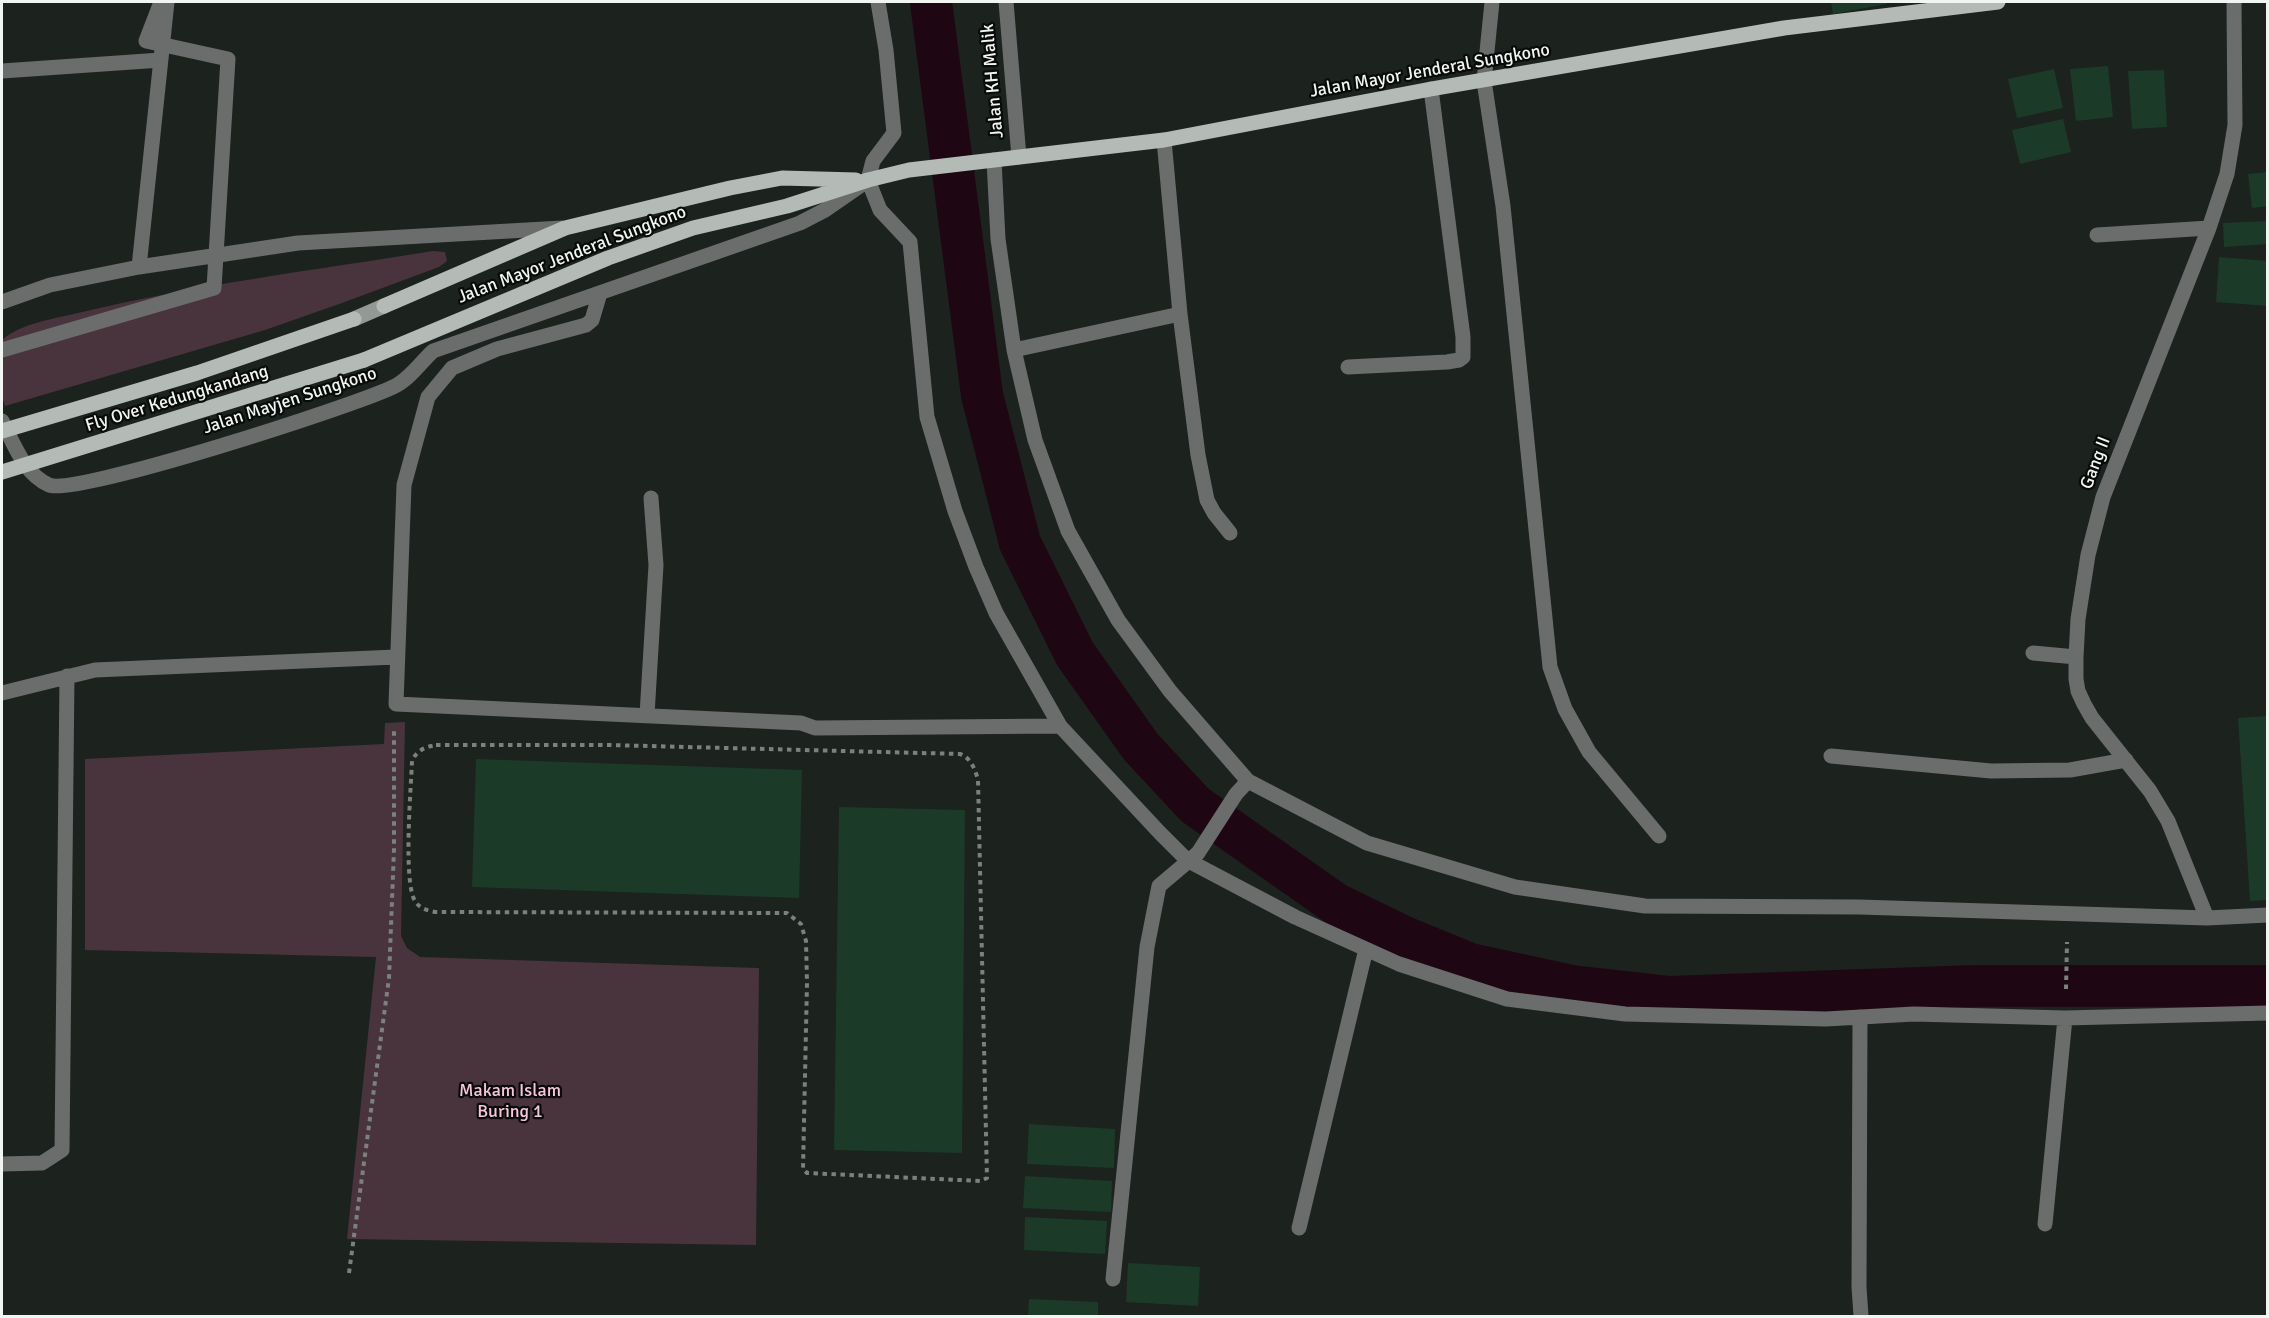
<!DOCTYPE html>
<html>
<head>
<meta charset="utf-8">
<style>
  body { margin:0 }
  #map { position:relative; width:2269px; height:1318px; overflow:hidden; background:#1c221e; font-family:Signika,sans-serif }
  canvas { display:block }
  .frame { position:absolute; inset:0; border:3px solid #f2f6f3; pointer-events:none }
</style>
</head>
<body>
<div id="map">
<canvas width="2269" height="1318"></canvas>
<div class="frame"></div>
</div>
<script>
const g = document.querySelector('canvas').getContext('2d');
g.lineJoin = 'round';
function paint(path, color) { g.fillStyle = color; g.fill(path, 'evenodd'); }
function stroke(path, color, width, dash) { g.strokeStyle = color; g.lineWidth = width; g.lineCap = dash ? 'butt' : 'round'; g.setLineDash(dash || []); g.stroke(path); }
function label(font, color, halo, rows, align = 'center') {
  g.font = font + ' Signika,sans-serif'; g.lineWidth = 4.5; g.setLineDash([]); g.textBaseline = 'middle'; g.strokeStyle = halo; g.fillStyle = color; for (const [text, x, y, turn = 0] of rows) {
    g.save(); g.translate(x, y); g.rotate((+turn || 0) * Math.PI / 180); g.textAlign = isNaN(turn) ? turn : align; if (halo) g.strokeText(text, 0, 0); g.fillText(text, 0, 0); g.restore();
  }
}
paint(new Path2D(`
  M433,251L445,252L447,261L439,267L342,303L265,330L5,406L2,397V340C21,323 54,319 78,313C195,285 315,270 433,251Z
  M405,722L401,936L407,948L420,957L759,968L756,1245L347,1239L376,957L85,950V759L384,744L385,723Z`), '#49343d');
stroke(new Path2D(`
  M931,2L982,395L1020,543L1075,654L1141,747L1195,805L1336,904L1404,937L1470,964L1572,986L1670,997L1976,986H2268`), '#1f0613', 42);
paint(new Path2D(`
  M1831,2H1886V4L1833,14Z
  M2108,66L2113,117L2076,121L2070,69Z
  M2054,69L2063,108L2017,118L2008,79Z
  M2164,70L2167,127L2132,129L2128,71Z
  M2063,119L2071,152L2020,164L2012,130Z
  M2268,172V206L2252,208L2248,174Z
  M2268,221V244L2224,247L2223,223Z
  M2219,257L2268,261V306L2216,302Z
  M2268,716V900L2250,901L2238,718Z
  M476,759L802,770L799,898L472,887Z
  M839,807L965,810L962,1153L834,1150Z
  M1029,1124L1115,1129L1114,1168L1027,1164Z
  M1025,1176L1112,1181L1111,1212L1023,1208Z
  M1025,1217L1107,1221L1105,1254L1024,1250Z
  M1128,1263L1200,1267L1198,1306L1126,1302Z
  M1029,1299L1098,1302V1316H1028Z`), '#1c3a28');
stroke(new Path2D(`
  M436,745H609L960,754C971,758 975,769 978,780L987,1178L981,1181L807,1173L803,1169L807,983L806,941L801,924L787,913L435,912C427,910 420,909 415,901C403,881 411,789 412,761C417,750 425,747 436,745Z
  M2066,989L2067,942
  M349,1273L389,978L394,849V730`), '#7b817d', 4, [4.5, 4.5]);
stroke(new Path2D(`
  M878,2L886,50L894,133L873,161L868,180L880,210L910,242L927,417L955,511L976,567L996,613L1060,726L1160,833L1187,860L1295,917L1399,964L1507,999L1625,1014L1826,1019L1914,1014L2065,1018L2268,1013
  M1492,2L1484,81L1503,206L1550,667L1565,709L1589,752L1659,836
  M2,71L161,60
  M1164,140L1180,314
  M994,160L998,239L1014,350L1035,440L1068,531L1118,620L1170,691L1248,781L1367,843L1515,887L1645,906L1859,907L2207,918L2268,915
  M2097,235L2209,228
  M139,267L167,2
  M600,293L592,320L586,325L497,349L452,368L428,397L404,485L396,704L801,723L815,728L1060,726
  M2,302L50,285L139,267L298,243L562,228
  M2,350L214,288L228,59L146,41L161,2
  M1014,350L1180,314L1198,455L1207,500L1214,513L1230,533
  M1348,367L1447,362L1459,360L1463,357V337L1431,89
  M2,421C14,444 24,474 49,485C76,496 354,406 393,387C408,381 421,362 433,351L800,223L825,210L864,183
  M2033,653L2076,657
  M2,693L95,670L396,657
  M647,715L656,565L651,498
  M1831,756L1991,771L2070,770L2126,760
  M2207,918L2168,821L2150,791L2092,718L2084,704L2078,691L2076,679V657L2078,619L2088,555L2103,497L2209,228L2227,174L2235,125L2234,2
  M1860,1017L1859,1287L1861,1316
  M2,1164L42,1163L62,1150L67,676
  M2045,1224L2065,1018
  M1299,1228L1366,949
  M1113,1279L1147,947L1159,886L1198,853L1236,794L1248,781`), '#6a6d6b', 15);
stroke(new Path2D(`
  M1006,2L1019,157`), '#6a6d6b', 15);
stroke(new Path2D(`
  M354,319L384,306`), '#949995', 15);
stroke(new Path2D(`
  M384,306L565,228L730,188L782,178L856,180
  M364,360L608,258L693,228L787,206L868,180L909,170L1164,140L1431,89L1784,28L1998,2`), '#b4bbb6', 15);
stroke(new Path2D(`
  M2,431L197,373L354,319
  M2,472L364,360`), '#b4bbb6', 15);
label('18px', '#f2f6f3', '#080b09', [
  ["Jalan Mayor Jenderal Sungkono",1430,71,-10],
  ["Jalan KH Malik",993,81,-95],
  ["Jalan Mayor Jenderal Sungkono",572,255,-21],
  ["Fly Over Kedungkandang",177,399,-17],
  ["Jalan Mayjen Sungkono",290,401,-18],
  ["Gang II",2096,463,-69]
]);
label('18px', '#f8c6da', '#080b09', [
  ["Makam Islam",510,1091],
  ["Buring 1",510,1112]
]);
</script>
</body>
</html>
